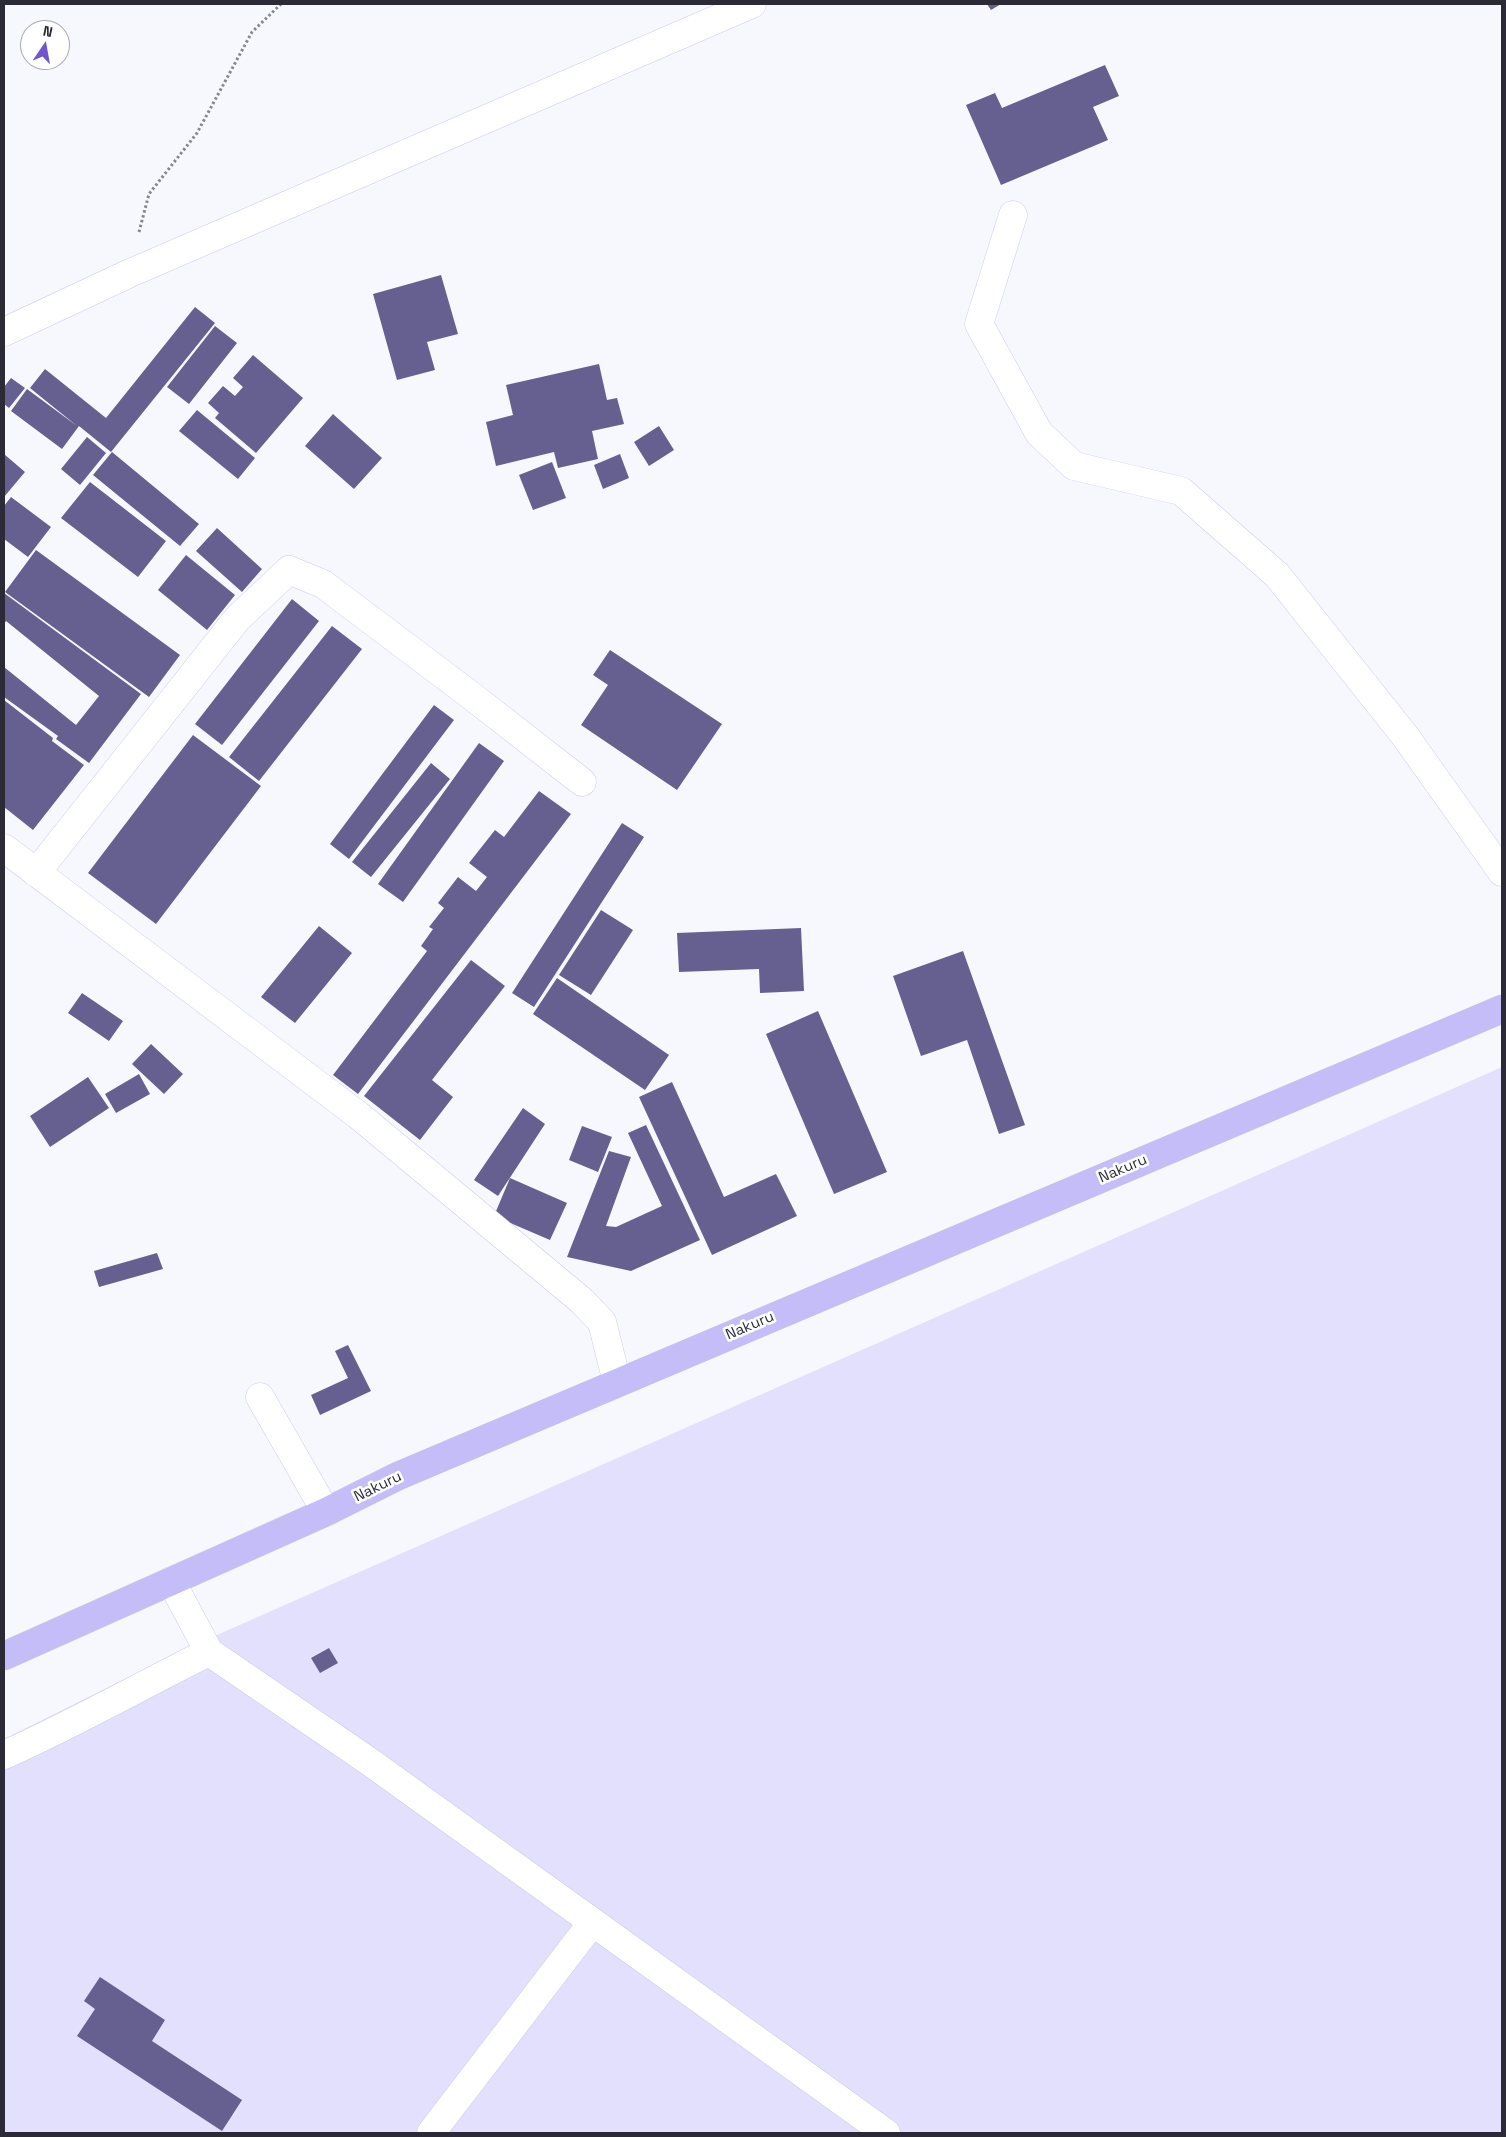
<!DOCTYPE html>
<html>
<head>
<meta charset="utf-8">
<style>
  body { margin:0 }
  #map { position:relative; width:1506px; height:2137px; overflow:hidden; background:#f7f7fe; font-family:"Space Grotesk",sans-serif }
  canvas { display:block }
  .frame { position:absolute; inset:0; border:5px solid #2b2a36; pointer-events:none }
  .north { position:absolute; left:20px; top:20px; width:50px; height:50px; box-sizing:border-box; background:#fff; border:1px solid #aaaaaf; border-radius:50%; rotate:12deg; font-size:14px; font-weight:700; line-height:20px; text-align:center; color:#2b2a36 }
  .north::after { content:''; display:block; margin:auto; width:18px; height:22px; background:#6f55cf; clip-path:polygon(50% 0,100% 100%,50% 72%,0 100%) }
</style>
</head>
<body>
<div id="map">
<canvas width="1506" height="2137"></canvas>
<div class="frame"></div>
<div class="north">N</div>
</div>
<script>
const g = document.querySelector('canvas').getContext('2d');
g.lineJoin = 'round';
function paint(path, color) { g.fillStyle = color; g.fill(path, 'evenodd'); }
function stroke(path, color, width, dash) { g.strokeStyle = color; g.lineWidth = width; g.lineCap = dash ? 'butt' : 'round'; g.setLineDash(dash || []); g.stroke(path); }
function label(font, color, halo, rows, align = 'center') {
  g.font = font + ' "Space Grotesk",sans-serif'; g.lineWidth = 5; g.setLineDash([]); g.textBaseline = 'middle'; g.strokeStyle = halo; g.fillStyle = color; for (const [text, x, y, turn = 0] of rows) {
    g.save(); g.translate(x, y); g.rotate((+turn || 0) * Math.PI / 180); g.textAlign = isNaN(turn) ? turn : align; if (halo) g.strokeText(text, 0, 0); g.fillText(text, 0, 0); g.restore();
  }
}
paint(new Path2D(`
  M1502,1067V2133H4V1739L183,1650Z`), '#e2e0fc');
paint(new Path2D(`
  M987,4H1001L991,10Z
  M1105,65L1119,96L1093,107L1108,140L1001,185L966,105L995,93L1002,108Z
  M441,275L458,334L427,342L435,370L397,380L373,294Z
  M195,307L215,323L111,452L79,426L62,449L11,411L27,389L77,426L30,388L45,369L106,418Z
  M215,326L237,343L189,404L167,387Z
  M253,355L303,398L256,453L215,418L219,413L208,403L223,386L235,396L243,387L233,378Z
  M599,364L607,400L617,398L624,424L592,431L598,459L558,468L554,452L496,466L486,422L513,415L506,385Z
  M11,378L25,388L9,408L4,404V387Z
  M197,410L255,458L238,479L179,431Z
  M333,414L382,458L354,489L305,446Z
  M659,426L674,450L649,466L634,442Z
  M87,437L106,453L80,485L61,469Z
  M112,452L199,524L180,546L93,475Z
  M4,454L25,472L4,497Z
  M620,454L629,478L603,489L594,465Z
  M552,462L566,498L533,510L519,475Z
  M90,482L166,541L138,577L61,518Z
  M11,497L51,527L28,557L4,539V506Z
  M217,528L262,569L242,592L196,551Z
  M36,550L180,655L149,697L5,592Z
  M186,555L235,595L207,630L158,590Z
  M4,593L141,694L89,763L56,739L58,736L4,697V667L76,725L99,696L6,621L4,624Z
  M292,599L319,621L222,745L195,724Z
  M332,626L362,649L259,781L229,757Z
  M610,650L722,724L677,790L581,725L608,685L593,675Z
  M4,700L53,738L52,741L84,765L33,830L4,807Z
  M434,705L454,720L349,859L330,844Z
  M193,735L261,786L156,924L88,873Z
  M479,743L504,761L403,902L378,884Z
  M431,763L450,779L371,877L352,862Z
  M539,791L571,814L358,1094L333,1075L427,951L421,946L433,929L429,927L444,908L438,903L458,877L476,891L487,877L469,863L495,830L504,837Z
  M622,823L644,837L534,1007L512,993Z
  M601,910L633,930L591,995L559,975Z
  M319,926L352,953L295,1023L261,997Z
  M801,928L804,991L760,993L759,969L679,972L677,933Z
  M963,951L1025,1125L999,1134L967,1040L921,1056L893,976Z
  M471,960L505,986L432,1080L453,1097L420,1140L364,1096Z
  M557,978L669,1055L645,1090L533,1014Z
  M82,993L123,1021L109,1041L68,1013Z
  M818,1011L887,1172L834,1194L766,1034Z
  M151,1044L183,1074L164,1094L132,1064Z
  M139,1074L150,1094L116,1113L105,1094Z
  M88,1077L109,1108L50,1147L30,1116Z
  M672,1082L724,1197L776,1174L797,1216L712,1255L639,1097Z
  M523,1108L545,1124L498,1196L474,1180Z
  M646,1125L700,1240L631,1271L567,1257L609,1151L631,1157L606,1226L616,1227L662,1206L628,1133Z
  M582,1126L612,1137L598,1172L569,1160Z
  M510,1178L567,1203L550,1240L494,1216Z
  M157,1253L163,1269L99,1287L94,1271Z
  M348,1345L371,1391L320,1415L311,1395L348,1378L335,1351Z
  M329,1648L338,1663L320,1673L311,1658Z
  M100,1977L165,2020L152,2041L242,2100L222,2131L77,2036L95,2009L84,2001Z`), '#656090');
const minor = new Path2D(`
  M1013,215L979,324L1039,433L1074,466L1181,491L1277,575L1405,736L1502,872
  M4,332L128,274L752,4
  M4,848L358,1115L582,1301L602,1322L617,1382
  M36,873L237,619L289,570L323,584L473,697L582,782
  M260,1397L326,1512
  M209,1652L370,1762L886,2133
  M4,1755C74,1724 140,1686 209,1652L171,1581
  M431,2133L592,1923`);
const major = new Path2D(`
  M4,1656L326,1512L398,1476L1502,1009`);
stroke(minor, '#cdcbeb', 29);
stroke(major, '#d5d4d7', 29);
stroke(new Path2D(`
  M139,232L149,194L197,133L252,32L281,4`), '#878790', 3, [2.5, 2.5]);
stroke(minor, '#fff', 28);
stroke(major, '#c5bdf7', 28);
label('15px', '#2b2a36', '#fff', [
  ["Nakuru",1123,1169,-23],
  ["Nakuru",750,1326,-23],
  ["Nakuru",378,1487,-26]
]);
</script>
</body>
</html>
